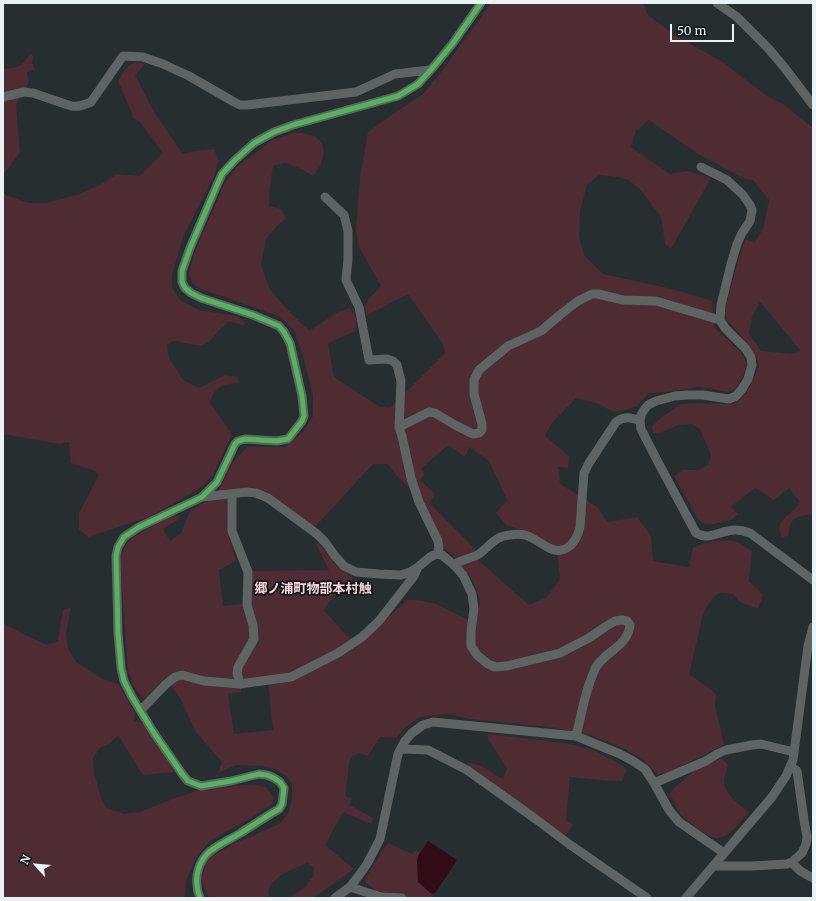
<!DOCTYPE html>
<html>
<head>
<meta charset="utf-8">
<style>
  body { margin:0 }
  #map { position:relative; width:816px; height:901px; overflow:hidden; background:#262e30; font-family:Merriweather,serif }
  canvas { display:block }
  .frame { position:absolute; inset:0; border:4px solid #e9f3f6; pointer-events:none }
  .north { position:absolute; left:16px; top:845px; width:40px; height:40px; -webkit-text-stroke:3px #101719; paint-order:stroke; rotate:297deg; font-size:11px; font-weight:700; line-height:16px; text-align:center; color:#e9f3f6 }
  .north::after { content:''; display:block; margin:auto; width:14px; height:18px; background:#e9f3f6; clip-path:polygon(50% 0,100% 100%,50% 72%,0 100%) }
  .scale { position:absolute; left:670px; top:24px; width:64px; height:18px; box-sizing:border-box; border:2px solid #e9f3f6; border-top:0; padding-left:5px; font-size:12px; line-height:14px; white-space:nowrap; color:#e9f3f6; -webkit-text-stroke:3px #101719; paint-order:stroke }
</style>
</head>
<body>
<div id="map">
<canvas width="816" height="901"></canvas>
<div class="frame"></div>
<div class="north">N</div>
<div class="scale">50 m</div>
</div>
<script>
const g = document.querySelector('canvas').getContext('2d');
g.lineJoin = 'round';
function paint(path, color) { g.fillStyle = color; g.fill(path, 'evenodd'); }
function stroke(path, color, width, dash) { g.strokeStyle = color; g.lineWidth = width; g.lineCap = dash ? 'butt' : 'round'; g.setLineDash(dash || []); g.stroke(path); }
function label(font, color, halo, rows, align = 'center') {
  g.font = font + ' Merriweather,"Noto Sans JP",serif'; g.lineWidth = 3.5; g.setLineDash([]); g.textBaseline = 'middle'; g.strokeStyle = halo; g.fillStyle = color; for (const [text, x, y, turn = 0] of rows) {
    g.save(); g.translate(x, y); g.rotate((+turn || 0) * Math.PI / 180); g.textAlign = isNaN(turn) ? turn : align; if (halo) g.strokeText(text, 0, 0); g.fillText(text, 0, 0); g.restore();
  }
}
paint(new Path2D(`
  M491,3H643L645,6L647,14L673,34L721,61L767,96L783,104L813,128V514C795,517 791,516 788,536L782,537C775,523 784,519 794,510C796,508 798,505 800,502L789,488L774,500L755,488L731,507L738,514L731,520L714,524H704L697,518L674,476L682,470H699L708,465L711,455L700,429L692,424L678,425L658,434L653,433L652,426L662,417L681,404L703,403L719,404H733L742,398L751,384L759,367L757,357L737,331L727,320L725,309L739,257L746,239L754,243L763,229L769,200L753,180L745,179L698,154L649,120L636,131L631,147L670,174L688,171L711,178L671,249L665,244L661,217L641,190L628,180L618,177L599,175L587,185L580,211L579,236L584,255L603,274L677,290L712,301L715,328L741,352L747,364L743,377L735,389L728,392L699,387L667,392L649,393L637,406L629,409L614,412L596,403L576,398L551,424L545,436L569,456L568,468L558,467L560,484L597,507L608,522L637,517L651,536L653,561L689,567L693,548C705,542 726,537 739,543C743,545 748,549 752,551L749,581L763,595L758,609L740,602L734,594L719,593L711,600L703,614L689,675C699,680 707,687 716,694L715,705L724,745L672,771L658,775L643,759L616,745L590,735L551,727L470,719L448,714L420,717L406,727L396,738L380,737L368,756L359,753L350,758L345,796L352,798L349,805L373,818L371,824L343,812L325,845L354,869L313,898H290L294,894L305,887L314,875V868L307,863C296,868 273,876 269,889C268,892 269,895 270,898H209L204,888L202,877L205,866L210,857L231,845L245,839L281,823L289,811L292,798V784L286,776L275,769L263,766L236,765L218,773L222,762L196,732L180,698L165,678L146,698H142L134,687L128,670L120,559L126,544L132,538L172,515L180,516L179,519L163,529L170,541L181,533L190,511L206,501L220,489L233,462L247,447H286L303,432L313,416V395L303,356L294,330L281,317L199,288L192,283L189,274L194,254L224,184L238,166L273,140L294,133H301L315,136L322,143L324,153L321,165L313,176L303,170L286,163L273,166L269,195V206L281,209L286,218L278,225L266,239L261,265L269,288L285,307L309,331L338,312L350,308L356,318V331L328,343L334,377L380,407L390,408L445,353L443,344L408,294L366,316L365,307L368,300L381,286L359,247L356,231L360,178L368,132L396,112L423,94L442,71ZM760,302L800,350V351L792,354L761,351L749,334L752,317ZM448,445L465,457L469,447L489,461L507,500L496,513L506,525L519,529L555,547L558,559L560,579L546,598L529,605L470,553L476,550L430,504L435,494L420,480L425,474L421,469ZM373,464H388L396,475L420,498L430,521L443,546L466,571L474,583L480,601L476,624L434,603L417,600H407L361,643L346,635L324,610L328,603L353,578L336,565L319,543L316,544L329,570L244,571L243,604L223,606L219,570L236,561L228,532L227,505L230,489L251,487L268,492L315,527ZM242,680H268L273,730L234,734L228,694L241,692Z
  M31,53L33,56L32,63L35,70H30L27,73L29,82L16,104L20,152L8,169L3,175V69C20,68 21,66 31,53Z
  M134,62L145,64L135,75L154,112L183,154L196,151L214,149L219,161L214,176L183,237L172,275V287L180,300L199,310L236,316L245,321L244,326L230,321L222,327L210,341L201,346L173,341L167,345L169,358L183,380L199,388L225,375L238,377L239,383C223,384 215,386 210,403L232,434L213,475L199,489L149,517L88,537L79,530V513L99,475L95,471L71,463L69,442L59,444L3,434V192L6,195L28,203H46L77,195L98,186L117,174L140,176L163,153L140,122L134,118L118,81L125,69Z
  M71,607L66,634L68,648L76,662L102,679L118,684L135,712L134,721L144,723L175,772L143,775L118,735L109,744L100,748L93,758L94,773L97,784L102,801L107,808L124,814L140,812L175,798L199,790L246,785H257L266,787L274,798L272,804L251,818L211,840L197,856L186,881L185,897V898H3V623L25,635L47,645L58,641L60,626L63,610Z
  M488,734L565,743L590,749L622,765L627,770L622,781H610L570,777L566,820L573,825C569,829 569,832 565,836L467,764L469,762L481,766L503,779L507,768L488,739Z
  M722,758L728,765C727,769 725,775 724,780C724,794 738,804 749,812C741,820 735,831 725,836C722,837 718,839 715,838C707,837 685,820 680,813C676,807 674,800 669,794L675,787L694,771Z
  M388,843L412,854L416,850L420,852L418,856V882L432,894L433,898H348L357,897H370L374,889L365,882L366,877Z`), '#4f2b33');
paint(new Path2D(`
  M428,841L457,860L436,892L432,894L418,882L417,862L418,856Z`), '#310b16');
stroke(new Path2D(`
  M717,3L737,17L768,48L784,67L813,105
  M3,97L24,92L33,93L71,106C79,107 84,105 91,102L123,56L143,57L163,64L189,76L234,102L240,105H247L356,92L395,74L430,70
  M701,167L727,180L743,195L750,205L752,210L750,221L742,233L737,244L731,264L721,305L720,320L725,328L745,348L751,357L752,365L748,379L742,389L736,396L729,399L703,395H687L675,396L656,401L648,405L644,410L641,415L640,421L641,429L659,464L696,533C708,540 715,533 728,531C736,529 742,530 750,533L813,580
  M325,197L344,215L348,231V259L346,280L359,307L369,360L387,359L393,361L397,365L401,381L399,427L402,436L411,478L419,502L438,541L439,548L437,554
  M399,427L429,412L435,413L455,425L473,434L479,433L482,430V424L474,394V380L479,370L508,346L541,331L561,314L578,301L592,294H598L623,300L656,301L720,320
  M232,494V531L248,572L247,605L253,625L254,639L238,667L237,673L240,684
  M202,497L247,492L256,493L268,498L317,534L325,542L335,556L344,566L356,572L379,574L401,575L410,572L418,567L430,557L437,554L442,555L454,565L463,575L472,594L474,609L471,631V646L477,655L488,664L495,667L506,666L560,653L589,638L605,627L615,621L622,620L627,621L630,625C628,646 606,651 596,667C594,671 593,675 591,679C584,697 581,717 576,736
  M454,565C461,559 471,559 479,554C490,546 495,536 510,535C515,534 520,534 525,535C540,539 552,557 567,548C575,543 578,536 580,527L584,473L589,463L616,422C624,416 631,417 640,421
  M141,710L165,685L175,677L182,675L204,681L240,684L291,677L338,653L362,637L379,621L414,576L418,567
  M401,749L428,750L467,770L537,820L569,844L647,898
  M654,783L706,761L717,754L726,750L752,745L761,744L794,752
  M792,862C798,871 804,873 813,878
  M713,866H752L787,864L792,862L802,853L806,844L807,837L804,820L797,771L790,766
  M350,887L381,897L402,898
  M200,898C194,883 196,866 207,854C215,846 229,840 239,834C252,826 265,817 279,809L282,804L284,788L280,782L274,778L267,775L259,774L231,781L201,786L188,781L183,775L154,733L132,697L124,681L121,668L118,633L116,556L118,547L124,537L139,527L198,499L202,497L217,482L235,444L238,441L245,439L277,441L288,439L302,421L304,416L302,396L290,343L284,332L279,326L253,315L201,298L191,293L185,288L182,282V271L190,248L217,185L222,174L235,160L254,143L274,132L293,125L398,96L418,84L435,65L453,43L481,3
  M335,898L350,887L360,874L367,864L380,839L398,754L405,741L412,733L423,725L433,722L576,736L620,754L633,761L645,769L654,783L669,810L679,822L724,853
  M686,898L772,797L786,776L793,760L808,646L813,627`), '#5e6364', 9);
stroke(new Path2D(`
  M200,898C194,883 196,866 207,854C215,846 229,840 239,834C252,826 265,817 279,809L282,804L284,788L280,782L274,778L267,775L259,774L231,781L201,786L188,781L183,775L154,733L132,697L124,681L121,668L118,633L116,556L118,547L124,537L139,527L198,499L202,497L217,482L235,444L238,441L245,439L277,441L288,439L302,421L304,416L302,396L290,343L284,332L279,326L253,315L201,298L191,293L185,288L182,282V271L190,248L217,185L222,174L235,160L254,143L274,132L293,125L398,96L418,84L435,65L453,43L481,3`), '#56b35d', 5);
label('bold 13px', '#fad7dc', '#101719', [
  ["郷ノ浦町物部本村触",313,589]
]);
</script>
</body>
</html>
